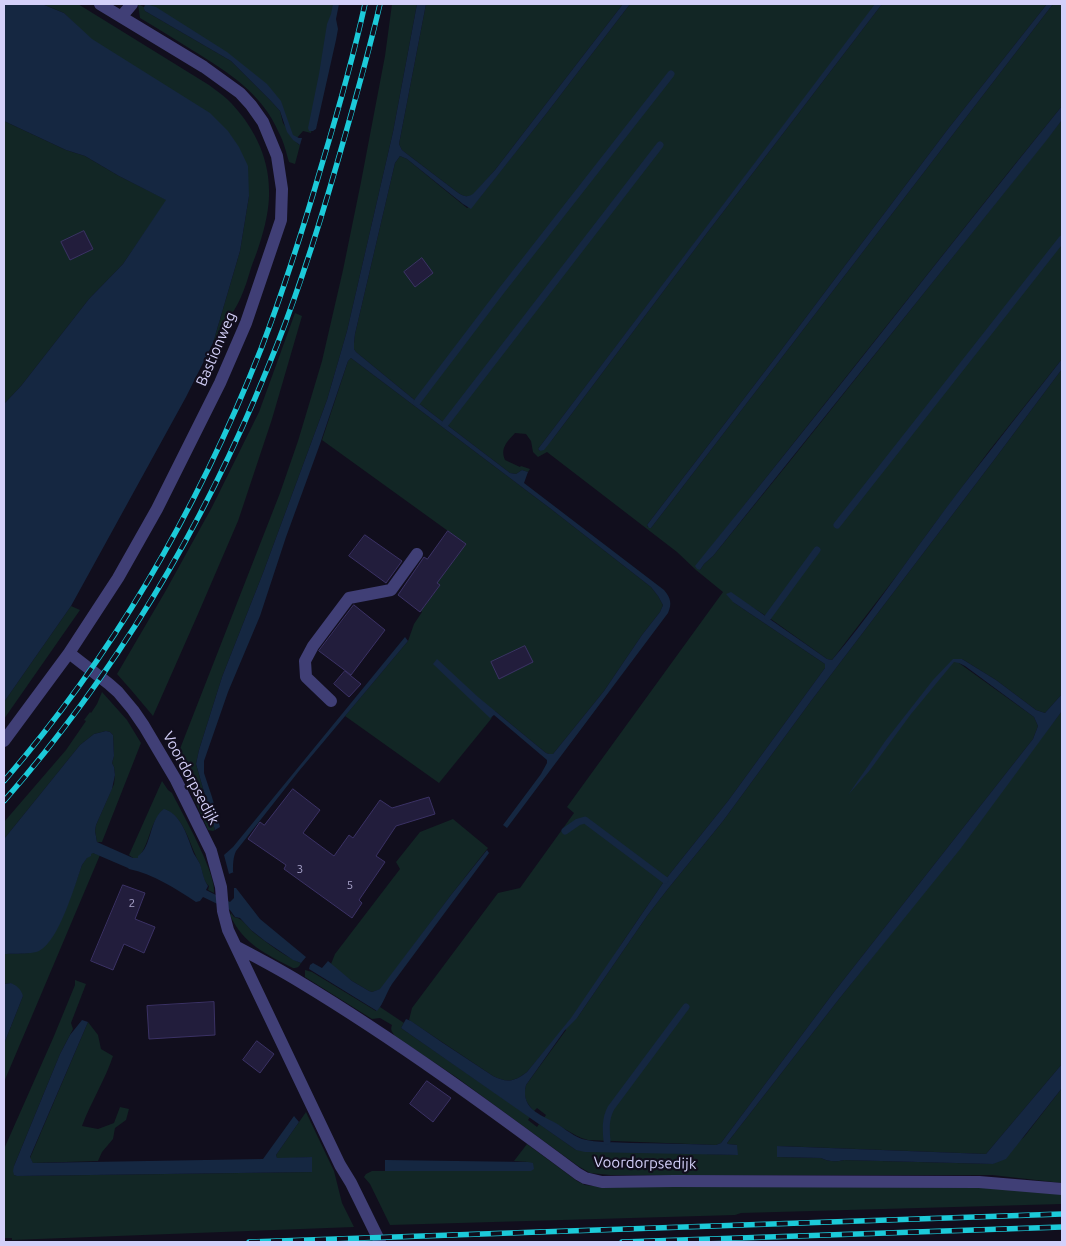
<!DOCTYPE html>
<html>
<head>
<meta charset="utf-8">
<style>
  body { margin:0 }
  #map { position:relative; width:1066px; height:1246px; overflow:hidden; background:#110e1d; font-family:Ubuntu,sans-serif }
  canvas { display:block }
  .frame { position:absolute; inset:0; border:5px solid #d4d0f9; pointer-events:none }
</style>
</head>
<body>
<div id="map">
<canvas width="1066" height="1246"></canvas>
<div class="frame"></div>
</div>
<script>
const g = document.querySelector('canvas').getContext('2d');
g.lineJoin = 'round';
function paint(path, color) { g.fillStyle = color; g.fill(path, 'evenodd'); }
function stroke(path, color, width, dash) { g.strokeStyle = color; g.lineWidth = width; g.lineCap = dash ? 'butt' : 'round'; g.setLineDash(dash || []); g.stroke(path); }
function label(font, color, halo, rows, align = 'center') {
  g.font = font + ' Ubuntu,sans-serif'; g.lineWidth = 4.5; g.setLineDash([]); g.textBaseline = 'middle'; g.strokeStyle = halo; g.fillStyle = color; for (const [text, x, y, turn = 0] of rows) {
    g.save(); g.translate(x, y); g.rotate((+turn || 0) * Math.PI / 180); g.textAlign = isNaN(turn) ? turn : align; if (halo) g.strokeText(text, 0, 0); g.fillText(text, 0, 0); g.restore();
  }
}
paint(new Path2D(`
  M42,4H78L209,85C215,90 222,94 227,99C252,123 269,156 269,190C270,215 260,245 251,268C248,278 245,288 241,297C234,313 222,328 213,343L240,251L249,196L64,13Z
  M138,4L144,7L145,11L231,61L270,100L280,111L283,123L298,144L300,145L295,164L289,162C286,152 284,142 279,133C262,93 228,72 192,50C175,39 158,29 140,18Z
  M142,4H337L325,68L311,133L303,131L296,139L288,131L280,108L231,59Z
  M392,4H417L393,132L347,331L327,400L263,573L222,677L199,750L196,764L215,830L213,831L208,830L176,759L280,493L298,441L322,361L343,270L361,182L385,56Z
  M426,4H623L495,170L473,195C466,198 463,196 457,192L407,154L402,150L399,144Z
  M630,4H876L538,449L540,451L552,440L707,233L882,4H1047L948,129L779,353L647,525V526L651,528L1053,4H1062V106L1007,174L696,566L700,570L704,564L713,556L790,461L1062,120V359L989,451L930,530L898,574L832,660L827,659L768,617L750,606L733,602L825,664V668L728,801L665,880L622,943L577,1018L647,916L667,890L723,821L811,701L994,460L1062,369V694L1045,713L1036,710L996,680L962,659L959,663L1034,717L1038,726L1033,739L834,992L721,1143L716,1145L588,1140C572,1136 560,1124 544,1118L546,1115L537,1108L534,1111C526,1103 523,1096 526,1085L566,1030L564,1028L527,1072C514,1082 507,1083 493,1076L409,1020L412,1008L498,893L520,888L574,813L567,807L723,592L696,570L677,552L547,452L538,457L533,452L531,441L526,434L515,433C507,442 500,448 505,460L520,467L521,466L530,469L528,472L522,470L516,474L510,473L417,402L356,352L354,349V343L355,334L395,163L400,156L407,159L467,208L476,202L546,114Z
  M4,121L66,150L85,156L119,176L167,200L123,264L89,299L21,386L4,404Z
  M295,313L302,316L272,419L238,521L198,614L153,716L132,691L117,674L165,592L212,507L259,412Z
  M351,358L551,509L651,587L658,596L663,605L660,612L642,635L604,691L553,754H549L546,753L495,711L491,719L439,783L345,716L408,641L414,624L422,612L421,611L439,586L436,583L466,544L322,440L348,361Z
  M71,606L80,610L4,719V702Z
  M102,692L127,720L141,743L102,842H97L95,831L96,825L114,784L115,775L114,767L112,763L114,756L113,735L110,732L106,731L94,734L80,745L4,839V822L66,750L86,721L84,720L90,712L91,713L97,704Z
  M1062,711V1064L986,1154L778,1146L777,1157L821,1158C829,1162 836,1162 844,1160L993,1164L1024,1137L1062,1088V1183L992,1175H610L590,1173L578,1166L456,1077L395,1036C392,1032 390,1030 392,1025L380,1018L372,1019L305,977V970L312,972L376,1011L380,1007L404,1023L401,1028L530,1117L528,1120L537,1127L539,1124L576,1150L737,1155V1145L728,1144L727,1143L839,999L909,911Z
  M162,781L168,790L172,793C182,813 217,874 214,893L208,890L209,886C203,881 203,873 200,865C199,861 196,858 195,854C189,840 181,813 164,810C150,819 150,845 138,858H133L129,855Z
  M453,819L488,848L451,895L381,989L372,992L369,991L352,981L332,966L331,964L335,954L400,869L396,862L420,832Z
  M90,853H93L100,855L4,1082V1044L23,996L11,983L4,984V954L30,953L67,906L82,865Z
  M231,913L234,917C242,918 246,925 252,931C264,941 287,958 301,963C299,967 298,968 293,968C266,954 243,944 230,915Z
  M75,980L86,984L71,1023L73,1029L60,1054L14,1166V1175L17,1176L312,1172V1157L277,1159L276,1155L306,1112L334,1171L342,1203L354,1227L12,1240V1238H4V1149L54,1036L75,985Z
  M88,1022L98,1035L101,1049L113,1056C105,1080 91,1102 82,1126L98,1129L114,1123L120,1107L129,1109L126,1120L115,1128L113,1139L102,1152L98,1161L33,1163L30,1158Z
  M527,1144L577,1181L585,1185L593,1186L979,1187L1062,1193V1204L741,1213L735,1215L390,1225L370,1184L364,1177L366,1174L372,1171H531L528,1162L514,1161Z`), '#122625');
paint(new Path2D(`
  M4,4H42L64,13L92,39L210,113L228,131L239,147L248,166L249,196L240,251L213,343L186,397L71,606L4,702V404L21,386L89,299L123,264L166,200L119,176L85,156L66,150L4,121Z
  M146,4L156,7L227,52L267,84L281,101L293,135L299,138H302L300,145L293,140L287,132L280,111L270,100L231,61L145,11L144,9V7Z
  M333,4H339L336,19L338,29L336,40L316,129L313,131H309L308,128L319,74L327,24L331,14Z
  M417,4H426L399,144L402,150L407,154L457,192C463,196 466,198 473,194L495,170L623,4H630L546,114L471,209L463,204L407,159L400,156L395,163L355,334L354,343V349L356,352L417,402L510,473L516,474L522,470L528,472L524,483L664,590C671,598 672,604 668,613L507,828L503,825L541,774L547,763V760L494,715L490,718L433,664L437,659L478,697L546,753L549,754H553L604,691L642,635L660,612L663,605L658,596L651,587L551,509L351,358L348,361L320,444L286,537L260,616L228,692L204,761V773L212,797L220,827L215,830L196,764L199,750L222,677L263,573L327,400L347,331L393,132Z
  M875,4H882L707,233L552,440L544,450L540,451L538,449Z
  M1047,4H1053L651,528H649L647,525L779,353L948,129Z
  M1062,106V120L1046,141L713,556L704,564L700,570L697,569L695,566L699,561C821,411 940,257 1062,106Z
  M1062,359V369L994,460L811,701L723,821L667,890L647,916L577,1018L565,1030L526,1085C521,1106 536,1113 552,1121C562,1126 571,1135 582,1139C597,1143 616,1142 631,1143C659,1143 688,1144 716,1145L721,1143L834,992L1033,739L1038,726L1034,717L965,666L959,663L954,662L911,714L870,770L848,795L886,740L933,680L953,659H962L996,680L1036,710L1045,713L1062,694V711L961,848L839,999L727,1143L728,1144L737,1145L738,1155L585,1152L576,1150L401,1028L406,1019L411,1021L443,1043L493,1076C507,1083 514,1082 527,1072L571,1018L665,880L728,801L825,668V664L733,602L726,594L731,592L827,659L832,660C867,619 898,573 930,530C972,472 1018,416 1062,359Z
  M405,637L408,641L299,771L236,851C233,858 233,864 233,872H234L229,874L224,855L233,847Z
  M106,731L110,732L113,735L114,756L112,763L114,767L115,775L112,789L96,825L95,831L97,842L133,858H138V856C152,847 149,819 164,809C182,814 188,839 194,854C196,857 198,860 200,864C203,872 203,879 208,886L206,890L230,902L234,898V888H236L260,919L306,957L301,963L293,960L265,941L251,930L240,918L235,917L230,910L203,897L200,901L196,902C175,888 153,874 129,869L128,868L93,853L91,854V856L87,858L82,865C75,885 59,941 39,951C29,955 14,953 4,954V839L80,745L94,734Z
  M487,850L489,853L392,984C386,993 384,1003 377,1011L309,969L310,965L313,963L322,968L328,961L352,981L369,991L372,992L380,989L451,895Z
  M11,983C17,986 21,989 23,996L4,1044V984Z
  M82,1020L88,1022L30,1157L33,1163L263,1159L294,1116L299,1122L276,1155L277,1158L312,1157V1172L17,1176L14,1175L13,1171L14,1166L60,1054L70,1035Z
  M1062,1064V1088L1006,1159L993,1164L844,1160C836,1162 829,1162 821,1158L777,1157V1146L986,1154Z
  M385,1160L528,1162L533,1163L534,1169L531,1171H385Z`), '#152741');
stroke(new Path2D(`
  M417,402L502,290L671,74
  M445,424L660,145
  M837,525L1062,239
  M768,617L817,550
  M565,831L578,822L585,820L665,880
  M607,1141C606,1130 605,1119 611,1108L686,1007`), '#152741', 7);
const building = new Path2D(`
  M84,231L93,249L70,260L61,242Z
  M422,258L433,273L415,287L404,272Z
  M448,531L466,544L437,583L440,585L420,612L398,595L424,557L427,559Z
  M365,535L402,561L386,583L349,556Z
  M354,605L385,630L351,675L319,651Z
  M525,646L533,662L499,679L491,662Z
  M345,671L361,684L349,697L334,684Z
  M293,789L320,810L303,833L334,856L349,835L353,838L380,800L392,808L429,797L435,814L396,826L376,856L385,862L359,900L362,903L352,918L284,869L286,865L248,839L260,822L264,825Z
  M123,885L145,893L135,919L155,927L144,953L124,944L113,970L91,961Z
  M214,1002L215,1035L149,1039L147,1006Z
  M257,1041L274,1054L260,1073L243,1060Z
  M427,1081L451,1098L433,1122L410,1104Z`);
paint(building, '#221d3c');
stroke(building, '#3b3265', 1);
stroke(new Path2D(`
  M121,17L132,4
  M69,653L109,684L118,692L133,710L144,726L176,780L211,851L221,887L223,911L228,930L340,1165L351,1183L380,1242
  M331,701L306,677L305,661L313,646L349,598L391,590L417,554
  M4,741L69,653L118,578L157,509L220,383L246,323L281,220L282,189L277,156L263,122L251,105L240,93L204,67L100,4
  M237,947C258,958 279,969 300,982C396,1040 488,1107 578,1174L585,1178L602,1182L674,1181L979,1182L1062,1189`), '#403f76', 12);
const rail = new Path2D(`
  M4,781C114,654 199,506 261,349C284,289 304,226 322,164C338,111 353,58 365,4
  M4,801C116,673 204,525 268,367C296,300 318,230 338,160C353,108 368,56 380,4
  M249,1242L1062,1214
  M622,1242L1062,1227`);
stroke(rail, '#1ccad9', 5.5);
stroke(rail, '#110e1d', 4, [11]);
label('12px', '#a8a3ca', null, [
  ["3",300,869],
  ["5",350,885],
  ["2",132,903]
]);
label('15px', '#d4d0f9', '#110e1d', [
  ["Bastionweg",216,349,-67],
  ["Voordorpsedijk",191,778,62],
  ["Voordorpsedijk",645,1163,1]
]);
</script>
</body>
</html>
